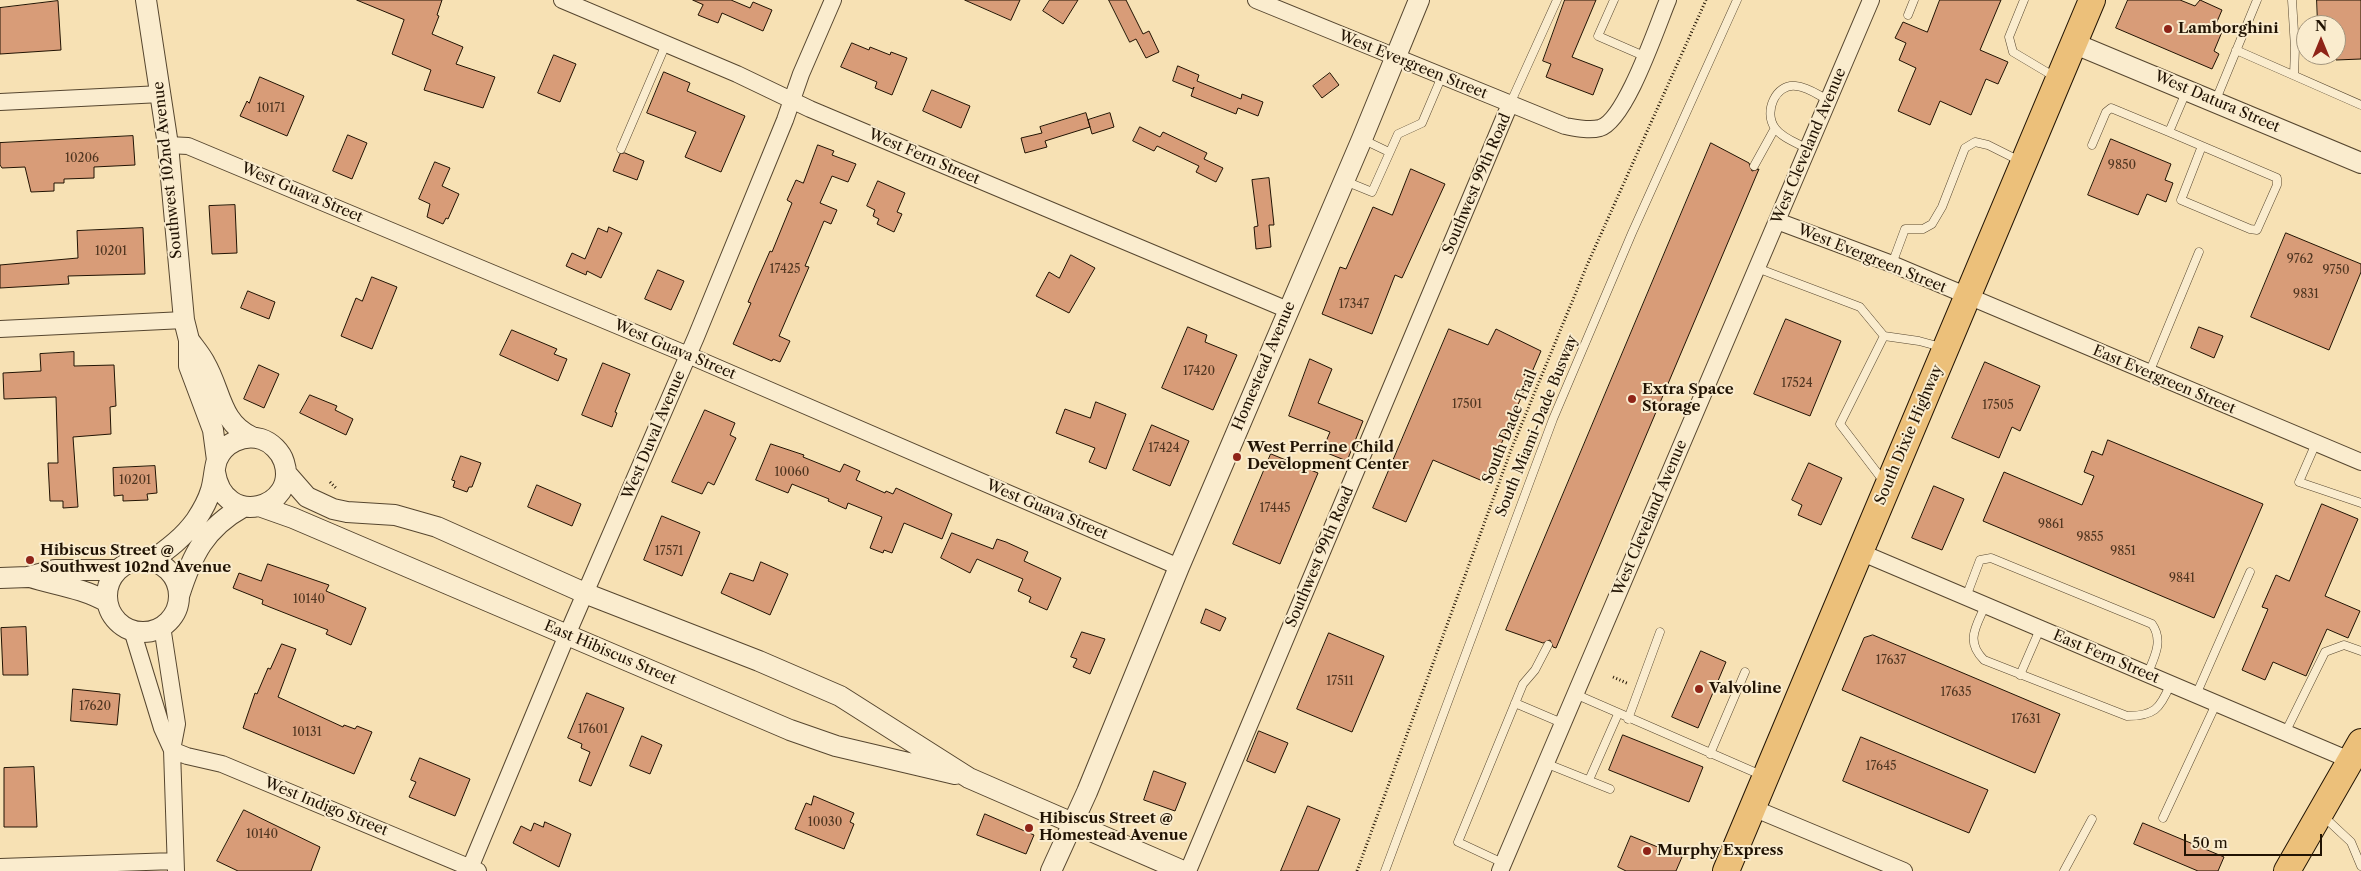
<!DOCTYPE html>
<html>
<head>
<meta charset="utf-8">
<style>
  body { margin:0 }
  #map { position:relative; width:2361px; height:871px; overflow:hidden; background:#f7e1b4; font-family:"Libre Caslon Text",serif }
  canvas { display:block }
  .north { position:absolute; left:2296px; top:15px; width:50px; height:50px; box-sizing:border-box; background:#faecce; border:1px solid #a3957d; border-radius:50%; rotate:0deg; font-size:14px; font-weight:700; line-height:20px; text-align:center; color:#211303 }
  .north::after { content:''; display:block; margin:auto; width:18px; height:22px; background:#8f2418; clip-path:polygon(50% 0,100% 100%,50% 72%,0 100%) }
  .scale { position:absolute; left:2184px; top:834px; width:138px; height:22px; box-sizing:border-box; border:2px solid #211303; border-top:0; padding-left:6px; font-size:15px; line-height:18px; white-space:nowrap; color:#211303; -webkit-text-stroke:4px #faecce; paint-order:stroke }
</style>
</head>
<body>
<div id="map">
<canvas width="2361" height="871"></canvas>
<div class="north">N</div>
<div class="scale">50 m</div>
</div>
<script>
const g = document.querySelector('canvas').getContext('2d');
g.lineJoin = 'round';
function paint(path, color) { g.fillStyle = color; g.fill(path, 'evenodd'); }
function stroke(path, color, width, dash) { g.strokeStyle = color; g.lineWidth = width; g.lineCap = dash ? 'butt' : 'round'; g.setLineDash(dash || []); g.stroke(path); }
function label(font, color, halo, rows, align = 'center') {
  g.font = font + ' "Libre Caslon Text",serif'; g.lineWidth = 4; g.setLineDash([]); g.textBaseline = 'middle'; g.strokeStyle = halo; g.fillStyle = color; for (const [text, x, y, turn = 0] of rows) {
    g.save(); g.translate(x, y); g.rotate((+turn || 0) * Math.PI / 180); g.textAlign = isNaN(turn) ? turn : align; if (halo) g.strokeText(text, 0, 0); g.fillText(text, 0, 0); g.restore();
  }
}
const building = new Path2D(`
  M357,0H442L437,15L439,16L432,34L463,47L456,64L495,77L483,108L424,90L431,70L392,54L404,20Z
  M693,0H731L750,8L753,2L772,10L763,31L722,13L718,23L698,15L703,5Z
  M965,0H1020L1011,20Z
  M1050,0H1078L1063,24L1043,11Z
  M1109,0H1126L1143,34L1149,31L1159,52L1146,58L1136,39L1130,42Z
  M1565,0H1596L1572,57L1603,69L1593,95L1546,77L1551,64L1543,61Z
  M1940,0H2001L1980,50L2008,62L1998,84L1986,79L1971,115L1940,101L1930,125L1898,111L1916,68L1899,60L1906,43L1895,38L1903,22L1927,32Z
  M2128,0H2180L2195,6L2200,0L2222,10L2216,24L2224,27L2214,51L2219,54L2212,69L2116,28Z
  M2317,0H2361V59L2336,60V25H2318Z
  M58,1L61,50L0,54V8Z
  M852,43L869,50L870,47L890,55L891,52L907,58L892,95L875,88L877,82L841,67Z
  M554,55L576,64L560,102L538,93Z
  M1178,66L1199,75L1197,81L1241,99L1242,94L1263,102L1258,116L1238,108L1236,114L1191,96L1194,87L1193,89L1173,81Z
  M664,72L690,83L687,91L745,116L721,172L685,157L696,132L647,113Z
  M1330,73L1339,85L1322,98L1313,86Z
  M260,77L304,96L287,136L240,116L247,101L249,103Z
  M932,90L970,106L961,128L923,111Z
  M1086,113L1090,127L1045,141L1047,147L1025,153L1021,138L1042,133L1040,127Z
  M1110,113L1114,127L1092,134L1088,120Z
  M1140,127L1160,137L1163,132L1207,153L1204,159L1223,168L1216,182L1196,172L1199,166L1157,146L1154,151L1133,141Z
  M348,135L367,143L352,179L333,171Z
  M133,136L135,165L94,167V178L64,179V183H54V191L31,192L25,167L2,168L0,165V143Z
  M2111,139L2171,164L2165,180L2173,183L2166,202L2147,194L2138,215L2088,195Z
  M1711,143L1749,163L1752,171L1759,169L1556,648L1553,647L1550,640L1543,643L1506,630Z
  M818,145L834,151L832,155L856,164L848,182L832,176L820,203L837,210L831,224L824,221L805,266L809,267L779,336L790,341L780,362L773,359L772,361L733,344L751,303L748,302L756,283L770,251L772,252L792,203L787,200L796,180L803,183Z
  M625,153L644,161L637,180L613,171L620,154Z
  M435,162L450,168L442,186L459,194L448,219L446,218L443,224L427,217L430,204L419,199Z
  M1411,169L1445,184L1402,278L1395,275L1372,334L1322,314L1340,267L1346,269L1373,207L1392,215Z
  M1269,178L1274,225H1269L1271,247L1256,249L1254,227L1258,226L1252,180Z
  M878,181L905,193L897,212L902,214L894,232L877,224L879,219L873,216L875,210L867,206Z
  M235,205L237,253L212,254L209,206Z
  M609,227L622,233L601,278L587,271L586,275L566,266L572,253L585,259L598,228L607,232Z
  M143,228L145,274L68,276L69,284L0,288V265L78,258L77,231Z
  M2286,233L2361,264V272L2329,350L2251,317Z
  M1071,255L1095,268L1069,313L1036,296L1049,272L1059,278Z
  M658,270L684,281L671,310L645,299Z
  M372,277L397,287L372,349L341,336L356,298L362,301Z
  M248,291L275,302L269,319L241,308Z
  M1786,319L1841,341L1810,416L1754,394Z
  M1188,327L1207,335L1205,342L1237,355L1213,410L1162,388Z
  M2199,327L2223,336L2214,358L2191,348Z
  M1449,329L1488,345L1496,329L1541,351L1485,482L1433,460L1406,522L1373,508Z
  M512,330L557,349L554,354L567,359L558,381L500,355Z
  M74,352V366L114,365L116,406L110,407L111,434L73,437L78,507L63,508V501H50L48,463H58L56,397L4,399L3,373L41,371L40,354Z
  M1310,359L1332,369L1318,403L1363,421L1347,461L1322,451L1330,432L1289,416Z
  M1985,362L2040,386L2020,431L2012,427L1999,458L1952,438Z
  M603,363L630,374L615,412L617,413L612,427L582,415Z
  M259,365L279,374L264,408L244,399Z
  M310,395L337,406L335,410L353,419L346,435L300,413Z
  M1096,402L1126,414L1106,469L1089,462L1095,448L1056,433L1065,409L1090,418Z
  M705,410L735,423L730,435L736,438L714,485L708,482L702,494L672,482Z
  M1152,425L1189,441L1170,486L1133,470Z
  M2108,440L2263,504L2214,618L1983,521L2004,472L2082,505L2094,476L2084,472L2092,451L2102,455Z
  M771,444L804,455L803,457L840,472L844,464L860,471L856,480L885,493L886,491L893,494L896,488L952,514L942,539L904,523L892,553L884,550L883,553L870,548L882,517L848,503L846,509L828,501L829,499L792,484L788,493L756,480Z
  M1271,454L1318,473L1280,564L1233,544Z
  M461,456L481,463L472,487H469L467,492L453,487L455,481L452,480Z
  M1809,463L1842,478L1821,525L1798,515L1802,505L1792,500Z
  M155,466L157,493L147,494L148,500L123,501V495L114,496L113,468Z
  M537,485L581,504L572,526L528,507Z
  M1934,486L1964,499L1942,550L1912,538Z
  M2322,504L2358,519L2325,596L2360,611L2348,638L2327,629L2306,676L2273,662L2265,680L2242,670L2268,609L2262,607L2276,575L2289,581Z
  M662,516L700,532L682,576L644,560Z
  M952,533L993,549L997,539L1006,542L1028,552L1024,561L1061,578L1047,610L1029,602L1031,597L1018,591L1023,579L977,559L970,573L941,558Z
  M761,562L788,574L770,615L721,593L730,573L753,581Z
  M268,564L329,585L326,591L366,608L351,645L326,634L328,630L262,604L263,600L233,588L239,573L261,581Z
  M1206,609L1226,618L1220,631L1201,623Z
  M26,627L28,675H3L1,628Z
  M1082,632L1105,639L1090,674L1073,667L1077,659L1071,657Z
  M1329,633L1384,656L1352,732L1297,709Z
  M1873,635L2060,714L2035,773L1842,690L1864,638Z
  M282,644L296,649L278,697L343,727L344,725L355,729L357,726L372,732L354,774L243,728L255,693L257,694L268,668L270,669Z
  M1701,651L1726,662L1698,728L1672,717Z
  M73,689L120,694L117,725L71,721Z
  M587,693L624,708L591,786L579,781L590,752L581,748L582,744L568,738Z
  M1259,731L1288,743L1275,773L1247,761Z
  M1623,735L1703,767L1689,802L1609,770Z
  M642,736L662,745L650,774L630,766Z
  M1861,737L1988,790L1969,833L1843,781Z
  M420,758L470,779L455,816L409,797L416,782L411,780Z
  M34,767L37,827H4V768Z
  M1154,771L1186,783L1175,811L1144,800Z
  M814,796L854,813L850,822L854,824L844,849L795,829L806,803L811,805Z
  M1308,806L1340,819L1318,871H1281Z
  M244,810L320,847L311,871H238L217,861Z
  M985,814L1034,835L1026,854L977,835Z
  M545,822L571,834L559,867L513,843L521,826L531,831L534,823L543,827Z
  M2143,823L2224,857L2218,871H2198L2134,844Z
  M1631,836L1682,857L1676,871H1626L1618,867Z`);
paint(building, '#d89c78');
stroke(building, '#211303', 1);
const service = new Path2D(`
  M1614,0L1598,36L1644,56
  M2024,0L2009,37L2013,52L2055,77
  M2292,0L2295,48L2294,75
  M1908,15L1914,0
  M2236,50L2361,105
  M2186,92L2169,132L2277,178V185L2257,230L2250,229L2181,200L2202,146
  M2215,102L2257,0
  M1510,104L1557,0
  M1364,140L1389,152
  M2092,145L2106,112L2111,108L2169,132
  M621,149L666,44
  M1808,149C1797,143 1782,138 1775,128C1763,112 1776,83 1796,86C1808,87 1818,95 1828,100
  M1754,166L1775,128
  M1345,181L1372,192L1398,134L1422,123L1442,76
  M1892,264L1905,229H1923L1932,224L1942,207L1965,148L1975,142L1988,145L2020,161
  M1757,268L1860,307L1884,336
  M2149,373L2199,252
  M2316,443L2299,482L2361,503
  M1885,483L1840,424L1884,336L1919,341L1941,347
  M1966,597L1980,560L1991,558L2152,624C2164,641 2154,658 2147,675
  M1985,606C1976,627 1965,641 1984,660L2127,716C2154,716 2160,709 2170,685
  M2020,675L2040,629
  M1575,694L1761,775
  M2196,695L2250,572
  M1515,703L1562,723
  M1628,719L1660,632
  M2285,733L2325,652L2344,645L2361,651
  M1710,754L1745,672
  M1545,763L1610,789
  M1589,780L1618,714
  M2322,815L2351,842L2361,866
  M2163,818L2216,704
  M1503,863L1458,842L1523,684L1535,670L1548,645
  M1385,871L1553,419L1632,233L1737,0
  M2064,871L2092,819`);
const minor = new Path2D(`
  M562,0L737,74L810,109L1288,310
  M1256,0L1565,126C1576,128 1589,131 1600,128C1626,120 1657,26 1668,0
  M0,102L161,94
  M168,145L188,146L688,355L1179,567
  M1777,221L1892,264L2361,462
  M0,329L184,320
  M1860,552L2352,761
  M162,626L177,724L172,750L176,871
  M132,630L162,728L172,750
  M172,750L187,756L222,764L478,871
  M1753,808L1904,871
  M0,867L175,861
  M470,868L567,635L696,337L785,120L801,74L833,0
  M1188,871L1510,104
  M1500,871L1871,0`);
const tertiary = new Path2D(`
  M146,0L168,145L184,320L189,340V366L213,430L217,460
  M2073,43L2361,163
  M189,340C194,347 201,355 205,363C221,390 220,423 252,437
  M286,473L307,497L333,509L347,512L395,515L437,527L587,594L759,661L840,696L969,778L1183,871
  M259,506L293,518L790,730L836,746L955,774
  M107 596a36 36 0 1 1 72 0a36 36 0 1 1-72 0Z
  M151,561C168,549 184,537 196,520C202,511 208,500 211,490C214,480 214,469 217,460C224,443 243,434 261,439C271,442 281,452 284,462C299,508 224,530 215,472
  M30,577C56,585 83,588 107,602
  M0,578L28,577L55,570H118
  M179,596C192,555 205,528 243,507
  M1051,871L1087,792L1179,567L1362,139L1419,0`);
const trunk = new Path2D(`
  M1726,871L2092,0
  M2287,871L2361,742`);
stroke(service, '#56462f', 9);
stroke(minor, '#56462f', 18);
stroke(tertiary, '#56462f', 22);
stroke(trunk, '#211303', 28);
stroke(new Path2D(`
  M330,482L337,489
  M1613,677L1629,684
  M1357,871L1511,450L1588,263L1706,0`), '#211303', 3, [1, 2.5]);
stroke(service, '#faecce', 8);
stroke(minor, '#faecce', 16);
stroke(tertiary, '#faecce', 20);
stroke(trunk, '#ecc07a', 26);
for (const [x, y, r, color] of [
  [2168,29,5,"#8f2418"],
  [1632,399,5,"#8f2418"],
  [1237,457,5,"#8f2418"],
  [30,560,5,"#8f2418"],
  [1699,689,5,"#8f2418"],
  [1029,828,5,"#8f2418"],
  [1647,851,5,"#8f2418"]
]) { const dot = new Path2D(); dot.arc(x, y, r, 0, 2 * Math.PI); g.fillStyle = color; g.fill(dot); stroke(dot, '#faecce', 2); }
label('12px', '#4f3520', null, [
  ["10171",271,109],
  ["10206",82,159],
  ["9850",2122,166],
  ["10201",111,252],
  ["9762",2300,260],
  ["17425",785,270],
  ["9750",2336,271],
  ["9831",2306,295],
  ["17347",1354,305],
  ["17420",1199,372],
  ["17524",1797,384],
  ["17501",1467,405],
  ["17505",1998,406],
  ["17424",1164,449],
  ["10060",792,473],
  ["10201",135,481],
  ["17445",1275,509],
  ["9861",2051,525],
  ["9855",2090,538],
  ["17571",669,552],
  ["9851",2123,552],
  ["9841",2182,579],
  ["10140",309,600],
  ["17637",1891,661],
  ["17511",1340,682],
  ["17635",1956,693],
  ["17620",95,707],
  ["17631",2026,720],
  ["17601",593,730],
  ["10131",307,733],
  ["17645",1881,767],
  ["10030",825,823],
  ["10140",262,835]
]);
label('bold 15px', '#211303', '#faecce', [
  ["Lamborghini",2178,29],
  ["Extra Space",1642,390],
  ["Storage",1642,407],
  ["West Perrine Child",1247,448],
  ["Development Center",1247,465],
  ["Hibiscus Street @",40,551],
  ["Southwest 102nd Avenue",40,568],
  ["Valvoline",1709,689],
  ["Hibiscus Street @",1039,819],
  ["Homestead Avenue",1039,836],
  ["Murphy Express",1657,851]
], 'left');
label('15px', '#211303', '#faecce', [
  ["West Evergreen Street",1413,65,22],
  ["West Datura Street",2217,102,23],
  ["West Cleveland Avenue",1809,146,-67],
  ["West Fern Street",924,157,23],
  ["Southwest 102nd Avenue",168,170,-96],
  ["Southwest 99th Road",1477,184,-67],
  ["West Guava Street",302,193,23],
  ["West Evergreen Street",1872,259,22],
  ["West Guava Street",675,350,23],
  ["Homestead Avenue",1264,366,-67],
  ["East Evergreen Street",2164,380,23],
  ["South Miami-Dade Busway",1537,426,-68],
  ["South Dade Trail",1510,427,-68],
  ["West Duval Avenue",654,435,-67],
  ["South Dixie Highway",1909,435,-67],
  ["West Guava Street",1047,510,23],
  ["West Cleveland Avenue",1650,518,-67],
  ["Southwest 99th Road",1320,557,-67],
  ["East Hibiscus Street",610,653,23],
  ["East Fern Street",2106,657,23],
  ["West Indigo Street",326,807,22]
]);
</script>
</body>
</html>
